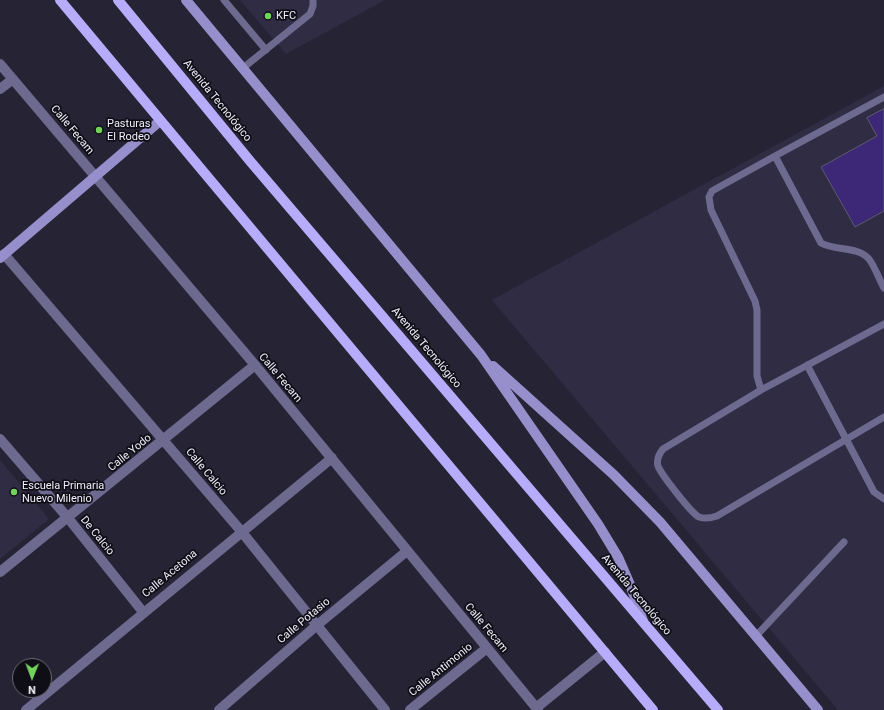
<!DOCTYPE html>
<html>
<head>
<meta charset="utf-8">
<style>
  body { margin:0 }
  #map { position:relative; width:884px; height:710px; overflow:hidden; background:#262335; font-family:Roboto,sans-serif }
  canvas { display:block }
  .north { position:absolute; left:12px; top:658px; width:40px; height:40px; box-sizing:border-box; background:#0f0e16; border:1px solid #696872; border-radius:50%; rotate:181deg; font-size:11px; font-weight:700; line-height:16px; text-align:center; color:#f0effb }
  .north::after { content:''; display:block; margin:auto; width:14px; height:18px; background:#73d25c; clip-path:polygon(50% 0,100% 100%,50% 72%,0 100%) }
</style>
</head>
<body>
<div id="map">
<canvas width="884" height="710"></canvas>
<div class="north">N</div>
</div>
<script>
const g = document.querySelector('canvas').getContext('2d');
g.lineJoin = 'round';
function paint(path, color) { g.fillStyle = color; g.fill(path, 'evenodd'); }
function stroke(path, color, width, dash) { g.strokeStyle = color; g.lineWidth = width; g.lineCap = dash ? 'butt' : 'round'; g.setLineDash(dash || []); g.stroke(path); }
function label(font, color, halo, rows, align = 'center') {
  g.font = font + ' Roboto,sans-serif'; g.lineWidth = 3.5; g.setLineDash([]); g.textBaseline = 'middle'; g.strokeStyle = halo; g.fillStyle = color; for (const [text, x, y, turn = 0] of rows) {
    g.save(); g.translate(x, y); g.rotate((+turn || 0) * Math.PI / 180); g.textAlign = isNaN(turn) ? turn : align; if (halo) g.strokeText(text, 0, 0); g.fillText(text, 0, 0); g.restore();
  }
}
paint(new Path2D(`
  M240,0H385L286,54Z
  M884,86V710H838L492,300Z
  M0,460L49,519L0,559Z`), '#2f2c44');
const building = new Path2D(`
  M884,109V211L855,227L821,167L877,136L867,118Z`);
paint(building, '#3c2876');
stroke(building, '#5d5b70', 1);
stroke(new Path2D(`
  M224,0L266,50
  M243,68L310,14L313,6V0
  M884,97L775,156L821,243C835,251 858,246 869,259C875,267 879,279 884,288
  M884,324L761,390L663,449C659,454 656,459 658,466C661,474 691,513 699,517C705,519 711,518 717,516L884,417
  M807,365L874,492L884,499
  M761,390L757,376V310L755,301L711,210L709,197L712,191L775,156
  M756,636L844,542`), '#6e698f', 7);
stroke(new Path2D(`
  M0,64L255,365L538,710
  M0,89L13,79
  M4,254L241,531L385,710
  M0,439L68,518L143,612
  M0,572L255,365
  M536,708L605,652
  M26,710L332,458
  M219,710L316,626L407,551
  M410,710L487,648`), '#6e698f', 10);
stroke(new Path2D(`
  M186,0L481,355L598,524L618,557L631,587L643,621
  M0,258L160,121
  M493,366L614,475L660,522L818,710`), '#978fcb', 10);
stroke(new Path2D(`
  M60,0L653,710
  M118,0L250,161L718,710`), '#b7acf9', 10);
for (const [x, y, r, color] of [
  [268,16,4,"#73d25c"],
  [99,130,4,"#73d25c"],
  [14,492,4,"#73d25c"]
]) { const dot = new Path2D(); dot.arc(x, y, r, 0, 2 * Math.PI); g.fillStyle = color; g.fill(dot); stroke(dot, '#0f0e16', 1.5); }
label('11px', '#f0effb', '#0f0e16', [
  ["KFC",276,16],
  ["Pasturas",107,124],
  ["El Rodeo",107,137],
  ["Escuela Primaria",22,486],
  ["Nuevo Milenio",22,499]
], 'left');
label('11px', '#f0effb', '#0f0e16', [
  ["Avenida Tecnológico",217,101,51],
  ["Calle Fecam",72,130,50],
  ["Avenida Tecnológico",426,348,50],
  ["Calle Fecam",280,378,50],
  ["Calle Yodo",130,453,-39],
  ["Calle Calcio",206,472,50],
  ["De Calcio",97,536,51],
  ["Calle Acetona",170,574,-40],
  ["Avenida Tecnológico",636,595,50],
  ["Calle Potasio",304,621,-40],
  ["Calle Fecam",486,628,50],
  ["Calle Antimonio",441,670,-39]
]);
</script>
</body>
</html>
